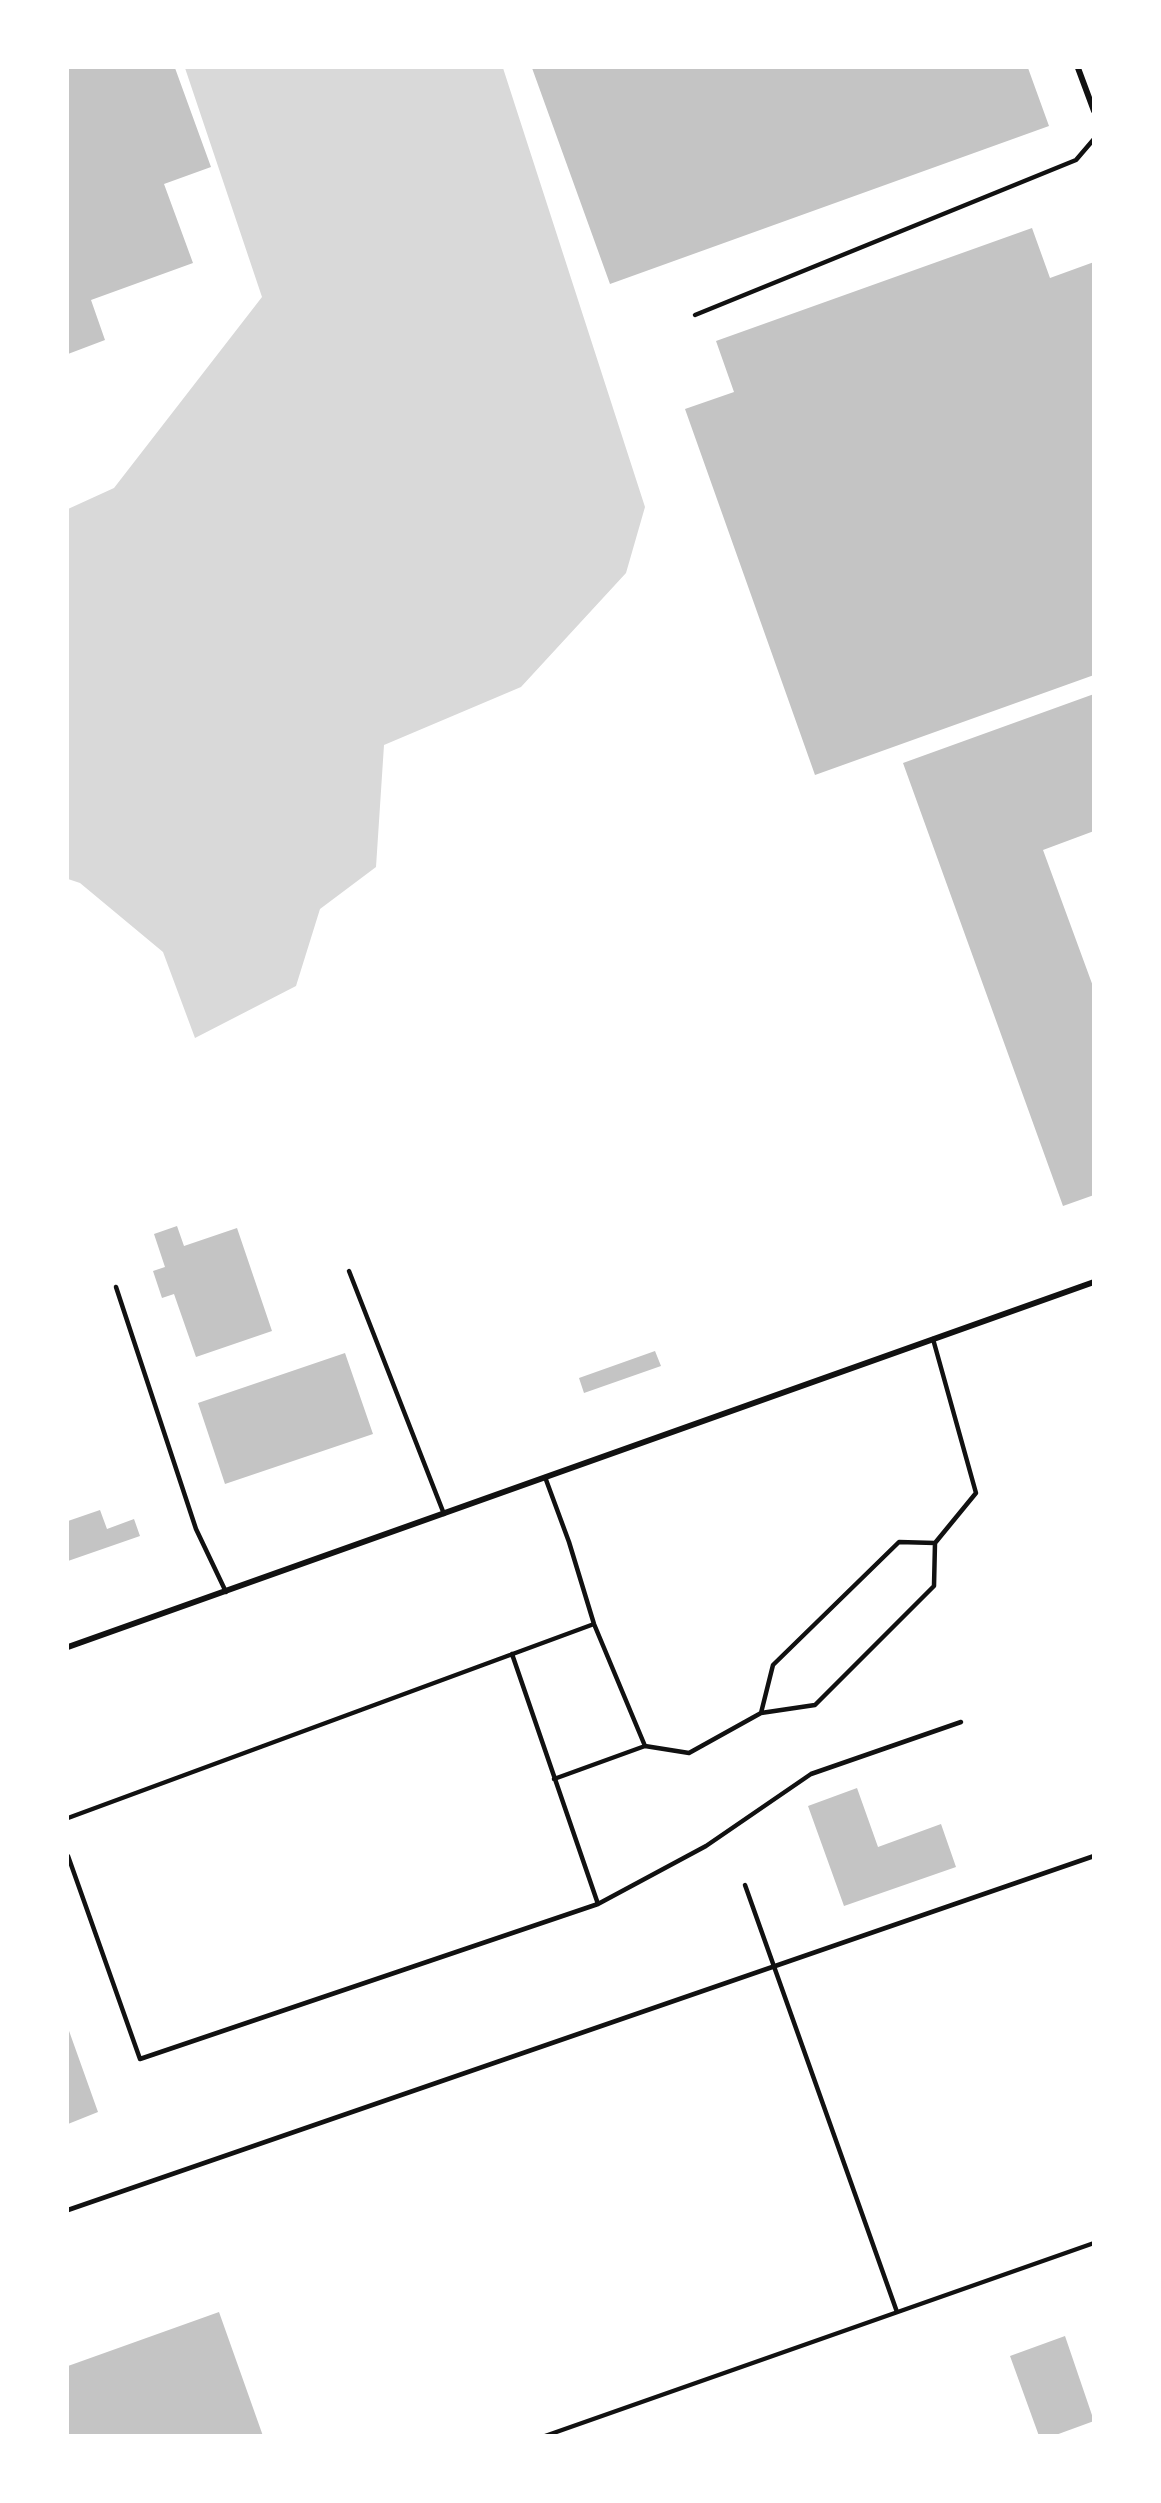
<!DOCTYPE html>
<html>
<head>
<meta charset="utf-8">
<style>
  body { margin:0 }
  #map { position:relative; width:1161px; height:2503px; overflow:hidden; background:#fff; font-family:"Titillium Web",sans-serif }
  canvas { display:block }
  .frame { position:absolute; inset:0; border:69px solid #fff; pointer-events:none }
</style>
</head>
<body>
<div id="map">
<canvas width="1161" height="2503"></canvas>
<div class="frame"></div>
</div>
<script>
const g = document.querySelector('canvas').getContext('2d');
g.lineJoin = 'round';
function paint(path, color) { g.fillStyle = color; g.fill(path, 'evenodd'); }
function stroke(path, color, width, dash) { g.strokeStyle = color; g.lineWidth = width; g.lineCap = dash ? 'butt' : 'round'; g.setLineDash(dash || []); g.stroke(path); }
paint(new Path2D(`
  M185,68H503L645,507L626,573L521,687L384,745L376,867L320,909L296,986L195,1038L163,952L80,883L68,879V509L114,488L262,297Z`), '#d9d9d9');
paint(new Path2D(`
  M68,68H175L211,167L164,184L193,263L91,300L105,340L68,354Z
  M532,68H1028L1049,126L610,284Z
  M1032,228L1050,278L1094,262V675L815,775L685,409L734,392L716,341Z
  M1094,694V831L1043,850L1094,989V1195L1063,1206L903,763Z
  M177,1226L184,1246L237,1228L272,1331L196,1357L174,1294L162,1298L153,1271L165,1267L154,1234Z
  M655,1351L661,1366L584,1393L579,1378Z
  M345,1353L373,1434L225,1484L198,1403Z
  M100,1510L107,1529L134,1519L140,1536L68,1561V1521Z
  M857,1788L878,1847L941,1824L956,1867L844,1906L808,1806Z
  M68,2028L98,2112L68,2124Z
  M219,2312L263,2436H68V2366Z
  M1065,2336L1094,2421L1053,2436H1039L1010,2356Z`), '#c4c4c4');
stroke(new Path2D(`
  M695,315L1076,160L1094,139
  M349,1271L444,1514
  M116,1287L196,1529L226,1592
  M545,1477L569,1542L594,1624L645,1746L689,1753L761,1713L815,1705L934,1586L935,1543L976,1493L933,1339
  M512,1654L598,1904
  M761,1713L773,1665L899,1542L935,1543
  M554,1779L645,1746
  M68,1818L594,1624
  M68,1856L140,2059L598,1904L706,1846L811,1774L961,1722
  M745,1885L897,2312
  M68,2210L1094,1856
  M545,2436L1094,2243`), '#111', 4.5);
stroke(new Path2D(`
  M1078,68L1094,111
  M68,1647L1094,1282`), '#111', 6);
</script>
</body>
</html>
